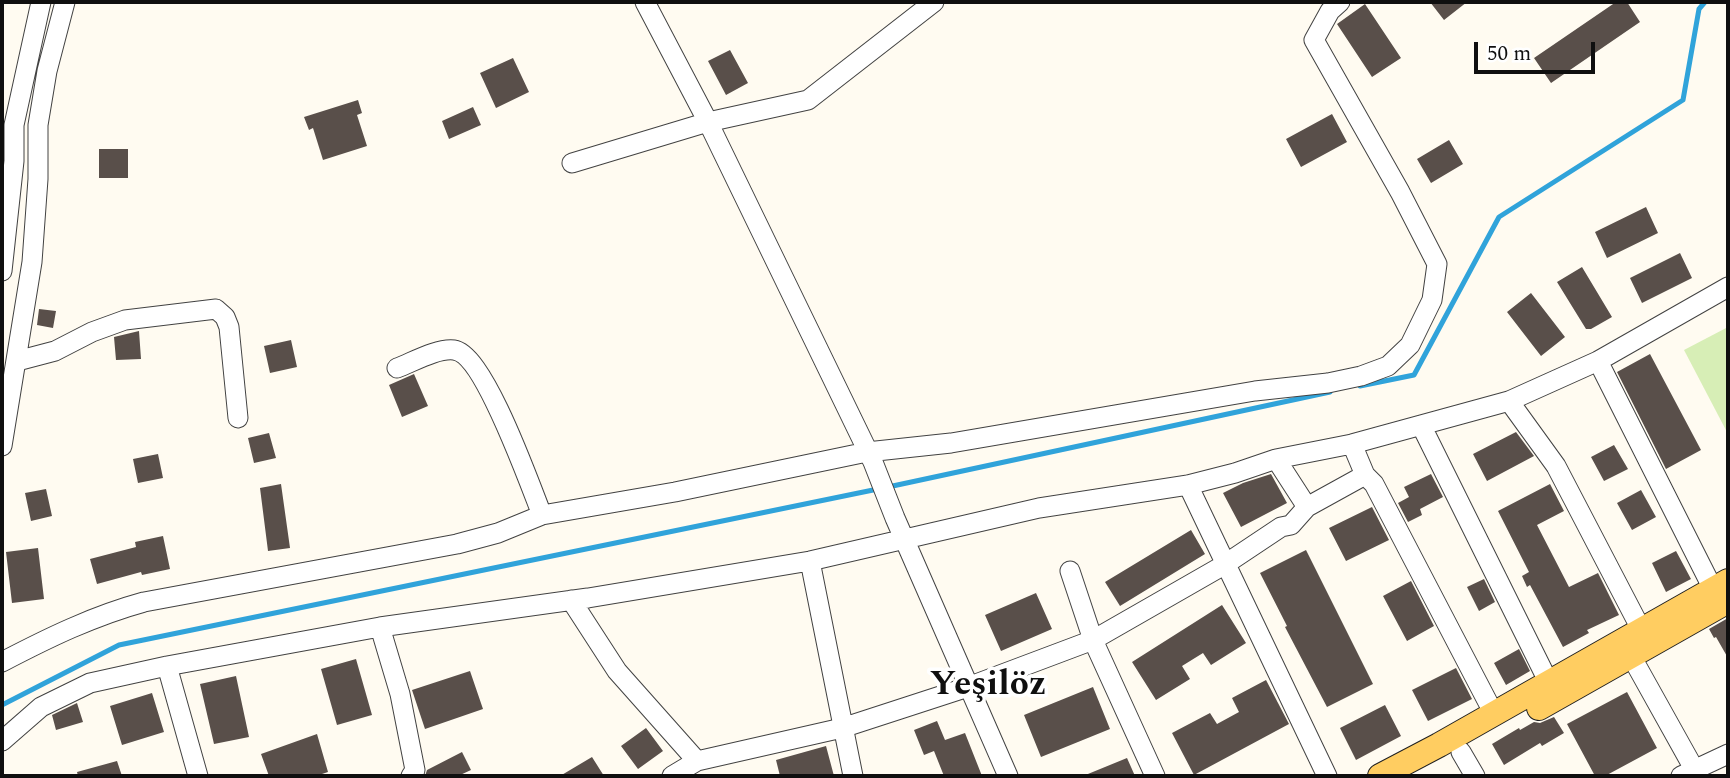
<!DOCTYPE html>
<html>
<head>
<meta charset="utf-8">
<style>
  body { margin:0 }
  #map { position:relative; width:1730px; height:778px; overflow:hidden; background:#fffbf1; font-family:Spectral,serif }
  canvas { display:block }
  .frame { position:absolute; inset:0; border:4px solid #0f0f0f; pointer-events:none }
  .scale { position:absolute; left:1474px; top:42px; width:121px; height:32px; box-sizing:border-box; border:4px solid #0f0f0f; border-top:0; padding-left:9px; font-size:21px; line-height:24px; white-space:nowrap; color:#0f0f0f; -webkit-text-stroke:5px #fff; paint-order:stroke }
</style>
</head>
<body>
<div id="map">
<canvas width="1730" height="778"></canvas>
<div class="frame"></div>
<div class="scale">50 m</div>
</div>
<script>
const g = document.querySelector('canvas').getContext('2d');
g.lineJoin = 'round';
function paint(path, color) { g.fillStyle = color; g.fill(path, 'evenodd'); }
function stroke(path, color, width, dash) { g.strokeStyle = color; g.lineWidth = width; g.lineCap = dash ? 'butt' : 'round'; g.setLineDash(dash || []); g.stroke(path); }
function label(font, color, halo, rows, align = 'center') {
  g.font = font + ' Spectral,serif'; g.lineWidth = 7; g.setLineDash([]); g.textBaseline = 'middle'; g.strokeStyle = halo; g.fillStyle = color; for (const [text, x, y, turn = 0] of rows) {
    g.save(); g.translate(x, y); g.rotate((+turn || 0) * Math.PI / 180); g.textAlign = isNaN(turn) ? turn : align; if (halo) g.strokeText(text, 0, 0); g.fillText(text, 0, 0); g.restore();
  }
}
paint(new Path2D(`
  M1728,327V434L1684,350Z`), '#d7eeb6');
stroke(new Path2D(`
  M1360,386L1414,375L1499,217L1683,100L1699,9L1705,2
  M888,487L1330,392
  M2,705L119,645L878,489`), '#30a3da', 5);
paint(new Path2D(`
  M1430,2H1467L1444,20Z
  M1616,2H1627L1640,22L1551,83L1534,58Z
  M1365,4L1401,58L1372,77L1337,24Z
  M730,50L748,83L726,95L708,61Z
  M513,58L529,92L496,108L480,73Z
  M358,100L362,113L357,115L367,146L323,160L313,128L309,130L304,117Z
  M473,107L481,125L449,139L442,121Z
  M1332,114L1347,142L1301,167L1286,139Z
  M1449,140L1463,164L1431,183L1417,159Z
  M99,149H128V178H99Z
  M1646,207L1658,233L1607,258L1595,232Z
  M1680,253L1692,278L1642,303L1630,278Z
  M1582,267L1612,317L1591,329H1586L1557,282Z
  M1531,293L1565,337L1541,356L1507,312Z
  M39,309L56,311L53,328L37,325Z
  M139,331L141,359L116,360L114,337Z
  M291,340L297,367L270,373L264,346Z
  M1650,354L1701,450L1666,469L1617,372Z
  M414,374L428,406L402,417L389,385Z
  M1516,432L1534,456L1487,481L1473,454Z
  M269,433L276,458L254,463L248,438Z
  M1614,445L1628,469L1604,481L1591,457Z
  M158,454L163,478L138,483L133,459Z
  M1271,474L1287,503L1241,527L1223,493L1243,483Z
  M1431,474L1443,497L1420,509L1422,515L1408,522L1398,503L1409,497L1404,487Z
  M281,484L290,548L268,551L260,488Z
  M1550,484L1564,511L1537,525L1569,587L1598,573L1619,615L1587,630L1589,633L1563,647L1530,585L1527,587L1522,576L1529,572L1498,511Z
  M46,489L52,516L31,521L25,493Z
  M1641,490L1656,517L1632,530L1617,503Z
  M1372,507L1389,540L1346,561L1329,528Z
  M1191,530L1205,554L1120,606L1105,582Z
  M163,536L170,569L142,575L141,572L97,584L90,559L136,547L135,542Z
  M38,548L44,599L12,603L6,552Z
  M1306,550L1373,684L1327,707L1285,627L1287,626L1260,573Z
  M1676,551L1691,579L1666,592L1652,563Z
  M1484,579L1495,602L1479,611L1467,587Z
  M1411,581L1434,626L1407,641L1383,596Z
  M1036,593L1052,629L1001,651L985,615Z
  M1222,605L1246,643L1211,665L1203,653L1182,666L1190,679L1156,700L1132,662Z
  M1728,618V658L1716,637L1714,638L1709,629Z
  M1519,649L1530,671L1506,685L1494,663Z
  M356,659L372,715L337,725L321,669Z
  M1456,668L1472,699L1428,721L1412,690Z
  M470,671L483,709L425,729L412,690Z
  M236,676L249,737L214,744L200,684Z
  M1266,680L1289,724L1194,775L1172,733L1210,713L1217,724L1239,712L1232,698Z
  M1093,687L1110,729L1041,757L1024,715Z
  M1627,692L1657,748L1605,776H1595L1567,724Z
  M152,693L164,732L122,745L110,706Z
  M77,703L83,722L56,730L52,715Z
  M1385,705L1401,736L1356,760L1340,728Z
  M1554,717L1564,733L1542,746L1540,743L1504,765L1492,744L1519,728L1520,730L1534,722L1540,723Z
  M937,721L945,740L965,733L982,776H944L934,751L924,755L914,730Z
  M646,728L663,751L638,769L621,746Z
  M317,734L328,772L316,776H269L261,754Z
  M826,746L834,776H780L776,760Z
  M462,752L471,770L458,776H425L427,770Z
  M592,757L604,776H560Z
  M1127,758L1135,776H1083Z
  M117,761L122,776H78L77,772Z`), '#594f4a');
const minor = new Path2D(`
  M645,2L708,122L873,462L895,518L1008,776
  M572,163L708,122L808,100L934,2
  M2,271L14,161V125L41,2
  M17,361L55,351L92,332L125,320L216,309L225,317L229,327L238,418
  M1598,361L1713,589
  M397,368C413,362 437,348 454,350C484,354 530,485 542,515L675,492L867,452L951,443L1255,391L1328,383L1361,376L1388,366L1410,345L1432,300L1437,264L1400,192L1314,40L1330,11L1340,2
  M1509,401L1556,466L1642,631
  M1421,425L1549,683
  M1352,444L1365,475L1374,484L1494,714
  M2,446L32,262L38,179V125L47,71L65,2
  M1276,459L1307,507
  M1188,485L1327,776
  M810,561L853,776
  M1070,571L1093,640L1155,776
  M571,600L617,671L697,761
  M380,627L400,694L415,770L411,776
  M1623,647L1635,663L1698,776
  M2,662C48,638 93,616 144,602L457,544L498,533L542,515
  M167,666L198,776
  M2,741L41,707L90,683L167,666L380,627L588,598L810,561L1039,508L1188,485L1235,473L1276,459L1352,444L1509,401L1598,361L1728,287
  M1461,752L1475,776
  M672,776L697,761L842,728L968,687L1093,640L1224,565L1281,527L1291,525L1307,507L1365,475
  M1681,776L1728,754`);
const major = new Path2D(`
  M1539,708L1728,601
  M1380,776L1439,745L1728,581`);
stroke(minor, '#424242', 21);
stroke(major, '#202020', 26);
stroke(minor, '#fff', 19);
stroke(major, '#ffcd61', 24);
label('bold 35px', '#0f0f0f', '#fff', [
  ["Yeşilöz",988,687]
]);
</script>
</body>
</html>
